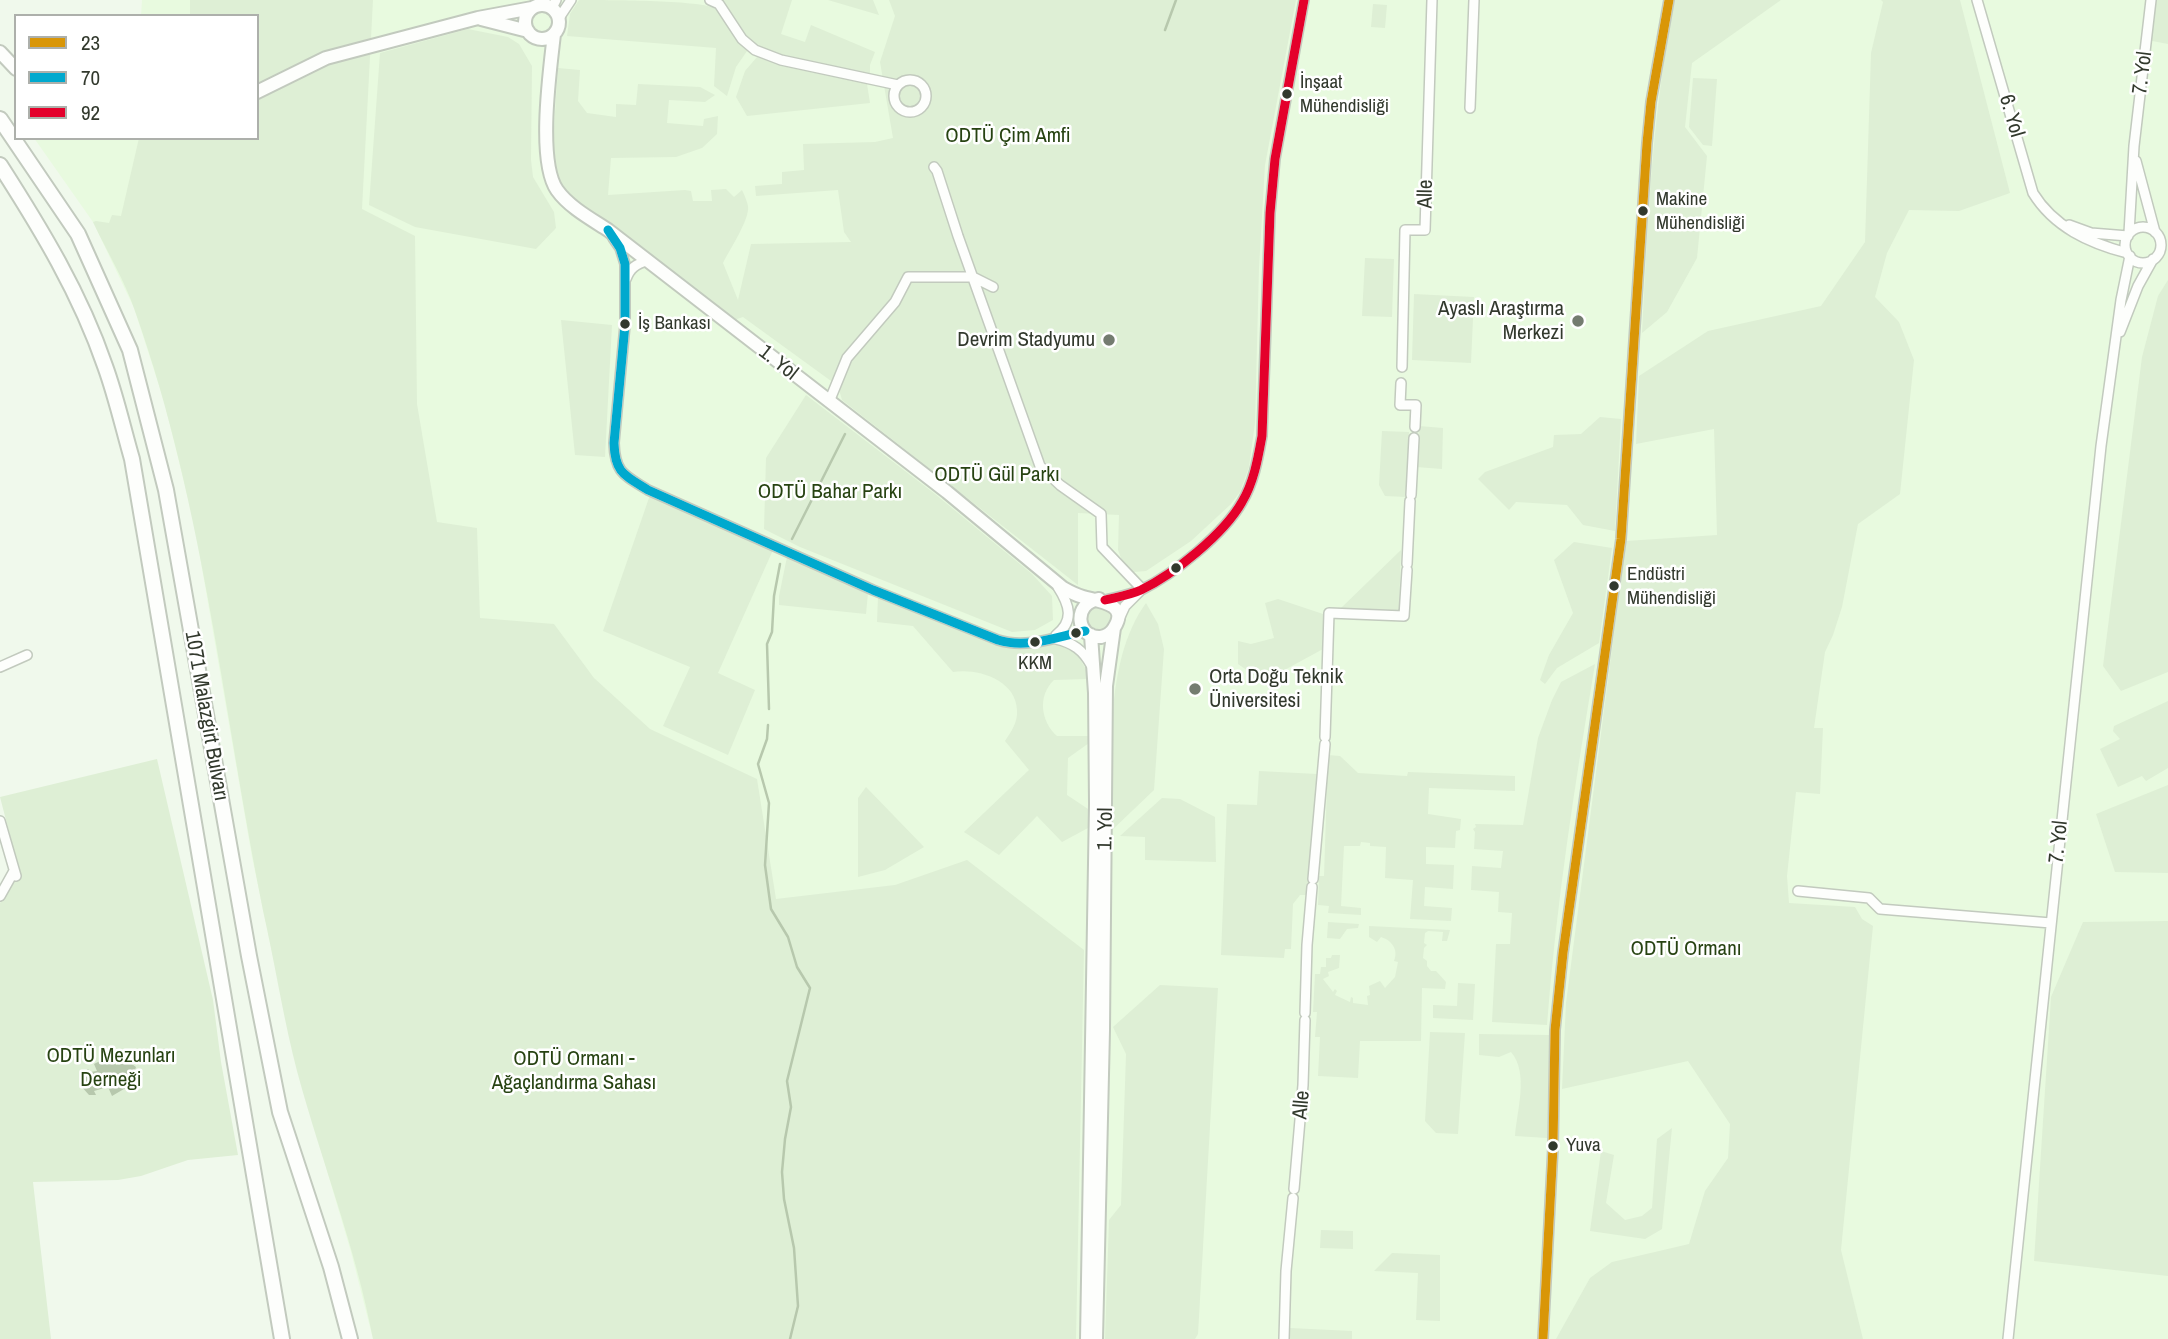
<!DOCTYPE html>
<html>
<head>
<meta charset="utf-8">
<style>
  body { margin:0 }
  #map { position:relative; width:2168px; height:1339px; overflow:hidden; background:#f0f9ec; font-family:"Archivo Narrow",sans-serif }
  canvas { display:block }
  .legend { position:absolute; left:14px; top:14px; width:245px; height:126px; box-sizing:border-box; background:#fff; border:2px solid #adb0ab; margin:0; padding:9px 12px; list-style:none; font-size:21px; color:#32392d }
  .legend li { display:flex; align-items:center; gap:14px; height:35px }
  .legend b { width:35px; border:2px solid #adb0ab }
</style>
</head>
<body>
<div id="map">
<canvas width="2168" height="1339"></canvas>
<ul class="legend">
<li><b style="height:9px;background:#d99607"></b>23</li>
<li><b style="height:9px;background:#00a9ce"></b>70</li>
<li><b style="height:9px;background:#e4002b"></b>92</li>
</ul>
</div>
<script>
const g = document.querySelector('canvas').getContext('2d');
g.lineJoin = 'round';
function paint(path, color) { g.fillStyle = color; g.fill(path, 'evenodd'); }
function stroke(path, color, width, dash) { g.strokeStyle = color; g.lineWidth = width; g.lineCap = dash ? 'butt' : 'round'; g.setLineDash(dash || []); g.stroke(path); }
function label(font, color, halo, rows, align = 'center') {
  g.font = font + ' "Archivo Narrow",sans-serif'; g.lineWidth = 5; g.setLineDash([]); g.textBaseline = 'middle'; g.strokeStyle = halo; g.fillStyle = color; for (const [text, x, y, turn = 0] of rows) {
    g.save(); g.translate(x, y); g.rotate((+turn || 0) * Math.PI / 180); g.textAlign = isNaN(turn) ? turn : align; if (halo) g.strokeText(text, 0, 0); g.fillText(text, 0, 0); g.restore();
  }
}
paint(new Path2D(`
  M142,0H2168V1339H373L351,1252L297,1069L252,857L194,522L164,401L134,308L93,222L34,138H257V16H141Z`), '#e8fadf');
paint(new Path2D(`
  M190,0H373L362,209L415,236L417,404L437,522L477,528L480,618L554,624L594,678L650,729L757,779L776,899L895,885L967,860L1084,950L1076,1339H373C356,1248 321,1160 297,1071C285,1025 277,976 267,929C224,723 206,511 135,311C125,281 107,252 93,222L96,221L109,223L112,215L121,216L139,138H257V16H190Z
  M579,0C605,0 698,0 714,8C728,20 733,39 747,51L736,67L727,96L714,86L716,48L567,36L570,14Z
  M720,0H792L781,34L805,42L811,25L875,52L870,65V74C845,68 777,59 758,46C741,35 736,13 720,0Z
  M828,0H873L879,15Z
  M889,0H1296L1265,165L1259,268L1255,423L1249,467L1240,492L1231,504L1191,541L1146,571L1134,572L1124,566L1118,550L1119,515L1078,513V585L842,400L838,386L743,317L731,321L585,209L558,185L554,170L553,142L558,68L580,70L578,101L587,113L616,117V104L636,105L638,84L700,87L715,95L705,102L669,100L667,123L703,126L704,119L718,116L717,134L702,148L676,157L611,158L608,195L685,190L691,191L693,201H712L711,190L726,189L734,197L742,190C744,194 747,201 748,206C750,219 730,249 723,263L738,300L751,244L851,242L844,232L838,190L756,196L755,186L782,184V172L804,170L803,144L875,142L893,138L880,62L895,16Z
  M1675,0H1781L1692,63L1685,127L1707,156L1697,258L1667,312L1642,333C1648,221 1652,110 1675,0Z
  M1881,0H1960L2010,193L1959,211L1909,210L1887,253L1875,297L1899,322L1914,360L1900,494L1858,524L1842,607L1833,635L1825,652L1814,728H1823L1820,794L1796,792L1787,876L1789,903L1855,907L1862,919L1873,926L1841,1250L1863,1339H1556L1590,1278L1612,1262L1689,1244L1705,1191L1728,1158L1730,1124L1688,1061L1562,1089L1566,1003L1626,541L1717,535L1714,429L1636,444L1639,376L1708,331L1821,306L1865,242L1871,53L1883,2Z
  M2151,0H2168V44L2147,40Z
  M1373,4L1387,5L1385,28L1371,27Z
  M468,29L508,37L519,44L532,66L531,160L533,177L554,212L556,228L536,249L415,227L369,205L380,53Z
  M757,57L777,65L867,84L870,103L747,116L736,97L745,71Z
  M1693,78L1717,79L1712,146L1703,145L1689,127Z
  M1365,258L1394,259L1392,317L1362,316Z
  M2168,280V672L2121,691L2103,666L2142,357L2158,296Z
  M1414,294L1474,297L1471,363L1412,360Z
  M561,320L612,325L605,457L575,455Z
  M806,395L935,494L1032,574L1052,596L1053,620L1035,630L1012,632L800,547L764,529L766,458Z
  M1600,417L1621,419L1615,531L1583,525L1567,505L1516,502L1509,510L1478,479L1485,472L1553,447L1554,435L1581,434Z
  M1419,426L1443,428L1442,469L1416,467Z
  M1382,431L1409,432L1406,497L1385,496L1379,485Z
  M650,495L773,550L718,673L755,690L728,755L663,726L690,667L603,631Z
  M1574,542L1612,548L1599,643L1557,668L1545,684L1540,680L1549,655L1573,613L1554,560Z
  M1401,550L1399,610L1340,609Z
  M787,557L868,593L866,614L779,605V596Z
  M878,597L998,646L1023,648L1059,644L1077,654L1087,671V679L1054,680C1037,696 1041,722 1057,736H1088L1089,743L1068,758L1067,795L1088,809V828L1062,842L1037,816L999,855L964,832L1029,770L1005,741C1011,732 1018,722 1017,710C1016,680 978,668 953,672L913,626L877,622Z
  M1278,599L1323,614V649L1279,673L1257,677L1238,664V641L1251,644L1274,638L1265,603Z
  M1146,603L1158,624L1164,649L1154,790L1111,831C1112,762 1103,662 1146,603Z
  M1086 618a12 12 0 1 1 24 0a12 12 0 1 1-24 0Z
  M1595,664C1575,784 1556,904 1547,1025L1492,1022L1496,944H1510L1512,913L1498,912L1499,892L1471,890L1472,866L1501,868L1503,851L1474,849L1475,832L1473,829L1476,827L1475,824L1523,825L1538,738L1552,700L1561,682Z
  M2168,701V768L2146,781L2142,776L2118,787L2100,749L2120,739L2113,731L2114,726Z
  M1328,755L1340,756L1358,773L1407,776L1408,772L1515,776V791L1429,788L1428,814L1461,819L1460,830L1456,831L1455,848L1426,847V864L1454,865L1453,889L1425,887L1424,906L1452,908L1451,921L1410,919L1413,880L1385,878L1386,847L1370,846V843L1361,842L1360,846H1344L1341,906L1361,908V915L1328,913L1329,906L1318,905L1319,876H1324Z
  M157,759L213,1000L221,1062L238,1155L188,1160L141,1176L118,1180L33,1182L51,1339H0V903L19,870L0,797Z
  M1259,771L1317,774L1308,895H1300L1293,904L1291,949H1285L1284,958L1221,955L1227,804L1257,805Z
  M2168,785V873L2115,872L2096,814Z
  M866,787L924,847L885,870L858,877V798Z
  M1162,798L1180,799L1215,817L1216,862L1145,860V837L1120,836Z
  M2168,921V1276L2034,1261L2051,997L2083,922Z
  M1328,922L1359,924L1358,928L1347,929L1340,939L1327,938Z
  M1369,926L1450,930L1447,941H1442L1443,932L1428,931L1425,933L1424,943L1427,945L1424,948L1423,958L1427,961V966L1431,971H1436L1446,982L1445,989L1422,988L1421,1041H1360L1358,1078L1318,1076L1320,1037H1315L1317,1012H1313L1315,974H1320L1321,967H1326V958H1331L1332,955H1340L1339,968L1328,972L1329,976L1323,979L1333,992L1335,989L1337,991L1335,995L1350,1002L1351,997L1353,998V1003L1368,1005L1367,996L1370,995L1369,986L1380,981L1385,988L1395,977L1398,962L1394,961C1399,949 1391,940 1381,937L1377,942L1369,937Z
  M1458,983L1475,984L1473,1020L1433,1018V1005L1457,1006Z
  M1160,985L1218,988L1198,1334L1195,1339H1105L1109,1220L1121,1205L1126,1054L1113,1027Z
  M1430,1032L1465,1033L1458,1134L1436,1133L1425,1121Z
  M1479,1034L1549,1035L1547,1138L1515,1136C1517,1110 1529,1073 1511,1052L1499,1057L1479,1055Z
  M1672,1128L1662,1229L1645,1239L1590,1231L1601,1151L1614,1155L1606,1203L1625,1220L1642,1216L1652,1208L1657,1139Z
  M1321,1230L1353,1231V1249L1320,1248Z
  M1392,1253L1440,1255V1321L1416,1320L1418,1273L1374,1271Z
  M1290,1328L1352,1331V1339H1290Z`), '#deefd5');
paint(new Path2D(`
  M110,1056L116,1065L129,1062L136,1067L132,1079L127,1082L129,1086L112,1096L108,1087L94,1091L96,1095H89L81,1086V1075L88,1069L90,1072L97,1071L94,1064Z`), '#b7c8ad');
stroke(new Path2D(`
  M1165,30L1176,0
  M792,539L845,434
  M769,709L767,644L772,632L774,596L780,564
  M768,725L767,739L758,764L769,803L765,865L771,909L788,937L797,967L810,988L787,1081L791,1107L785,1139L782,1172L784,1199L794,1248L798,1306L790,1339`), '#b7c8ad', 2.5);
const street = new Path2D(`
  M710,0L719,4L742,39L755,50L781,60L898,85
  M1977,0L2033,193C2054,227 2089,243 2127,253
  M552,8L556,0
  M559,18L571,0
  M894 96a16 16 0 1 1 32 0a16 16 0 1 1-32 0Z
  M1470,108L1474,0
  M2136,161L2155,232
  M934,167L937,171L958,236L1040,466L1060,485L1101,514L1102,547L1142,589
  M2069,225L2091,233L2128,236
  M2125 245a18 18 0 1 1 36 0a18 18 0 1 1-36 0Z
  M2129,233L2134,146L2151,0
  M613,238L620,248L625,264V325L614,443C615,473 624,475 648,490L873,590L998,640C1027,649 1056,637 1085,631
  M626,279C630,268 636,264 647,261
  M2120,332L2138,286L2153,259
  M1402,367L1405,230H1425L1432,0
  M1401,383L1400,405H1416L1415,427
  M829,402L847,358L895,302L908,277H973L993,287
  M1411,495L1414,438
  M1407,564L1410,501
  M1105,600C1117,597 1130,595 1141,590C1174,574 1224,534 1242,502C1254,482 1258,458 1262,436L1270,213L1275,159L1304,0
  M1119,619L1125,606L1140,591
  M1056,635C1075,621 1069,604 1058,587
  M1056,639C1073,643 1083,650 1091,665
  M0,667L27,655
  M1325,737L1329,613L1404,616L1407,570
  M0,821L16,876
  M1313,879L1325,744
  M1798,891L1869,898L1880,909L2051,923
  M0,896L14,871
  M1305,1013L1307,945L1312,887
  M1294,1189L1303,1085L1305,1020
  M1284,1339L1286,1271L1293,1198
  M1543,1339L1553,1147L1555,1030L1563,953L1621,539L1647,143L1651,102L1669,0
  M2008,1339L2101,446L2121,300L2130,256`);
const secondary = new Path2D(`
  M525 22a17 17 0 1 1 34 0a17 17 0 1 1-34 0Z
  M481,19L528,31
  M554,34C550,70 537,161 557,190C569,207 591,219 608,230L947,492L1063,588C1070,592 1076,595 1083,597C1097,601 1130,603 1114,628C1111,633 1106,636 1101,637C1076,639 1072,603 1099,599
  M0,52L16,69
  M257,92L326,58L478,18L532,8
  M1087,1339L1096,804L1095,693L1091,635
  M1096,1339L1103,1030L1106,686L1114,628`);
const primary = new Path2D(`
  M0,119L78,234L130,350L166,490L249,956L280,1112L331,1267L350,1339
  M0,165C41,229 80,293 105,366C116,396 123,428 132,459L282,1339`);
stroke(street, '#c2cabe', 12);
stroke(secondary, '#c2cabe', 16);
stroke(primary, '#c2cabe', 18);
stroke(street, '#fdfefc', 9);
stroke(secondary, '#fdfefc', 12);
stroke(primary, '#fdfefc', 14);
stroke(new Path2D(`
  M1543,1339L1553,1147L1555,1030L1563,953L1621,539L1647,143L1651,102L1669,0`), '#d99607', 9);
stroke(new Path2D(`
  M608,230L620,248L625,264V325L614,443C615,473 624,475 648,490L873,590L998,640C1027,649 1056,637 1085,631`), '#00a9ce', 9);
stroke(new Path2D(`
  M1105,600C1117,597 1130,595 1141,590C1174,574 1224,534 1242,502C1254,482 1258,458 1262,436L1270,213L1275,159L1304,0`), '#e4002b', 9);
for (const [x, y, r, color] of [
  [1287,94,6,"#32392d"],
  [1643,211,6,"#32392d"],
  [1578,321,7,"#747c70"],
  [625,324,6,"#32392d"],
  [1109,340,7,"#747c70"],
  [1176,568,6,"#32392d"],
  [1614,586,6,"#32392d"],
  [1076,633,6,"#32392d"],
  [1035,642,6,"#32392d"],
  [1195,689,7,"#747c70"],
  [1553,1146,6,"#32392d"]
]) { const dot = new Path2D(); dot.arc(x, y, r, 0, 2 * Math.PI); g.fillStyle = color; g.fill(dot); stroke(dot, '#fff', 2.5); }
label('19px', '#32392d', '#fff', [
  ["İnşaat",1300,83],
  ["Mühendisliği",1300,107],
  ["Makine",1656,200],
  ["Mühendisliği",1656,224],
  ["İş Bankası",638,324],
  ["Endüstri",1627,575],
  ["Mühendisliği",1627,599],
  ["KKM",1035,664,"center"],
  ["Yuva",1566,1146]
], 'left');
label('21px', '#32392d', '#fff', [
  ["7. Yol",2143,73,-83],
  ["6. Yol",2011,116,74],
  ["Alle",1426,194,-89],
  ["1. Yol",778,363,38],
  ["1071 Malazgirt Bulvarı",206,716,80],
  ["1. Yol",1106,829,-89],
  ["7. Yol",2059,842,-84],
  ["Alle",1302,1105,-85]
]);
label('21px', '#274312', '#fff', [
  ["ODTÜ Çim Amfi",1008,136],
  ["ODTÜ Gül Parkı",997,475],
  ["ODTÜ Bahar Parkı",830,492],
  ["ODTÜ Ormanı",1686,949],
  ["ODTÜ Mezunları",111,1056],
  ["Derneği",111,1080],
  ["ODTÜ Ormanı -",574,1059],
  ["Ağaçlandırma Sahası",574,1083]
]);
label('21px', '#32392d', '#fff', [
  ["Ayaslı Araştırma",1564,309],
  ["Merkezi",1564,333],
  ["Devrim Stadyumu",1095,340],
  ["Orta Doğu Teknik",1209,677,"left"],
  ["Üniversitesi",1209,701,"left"]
], 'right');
</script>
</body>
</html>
